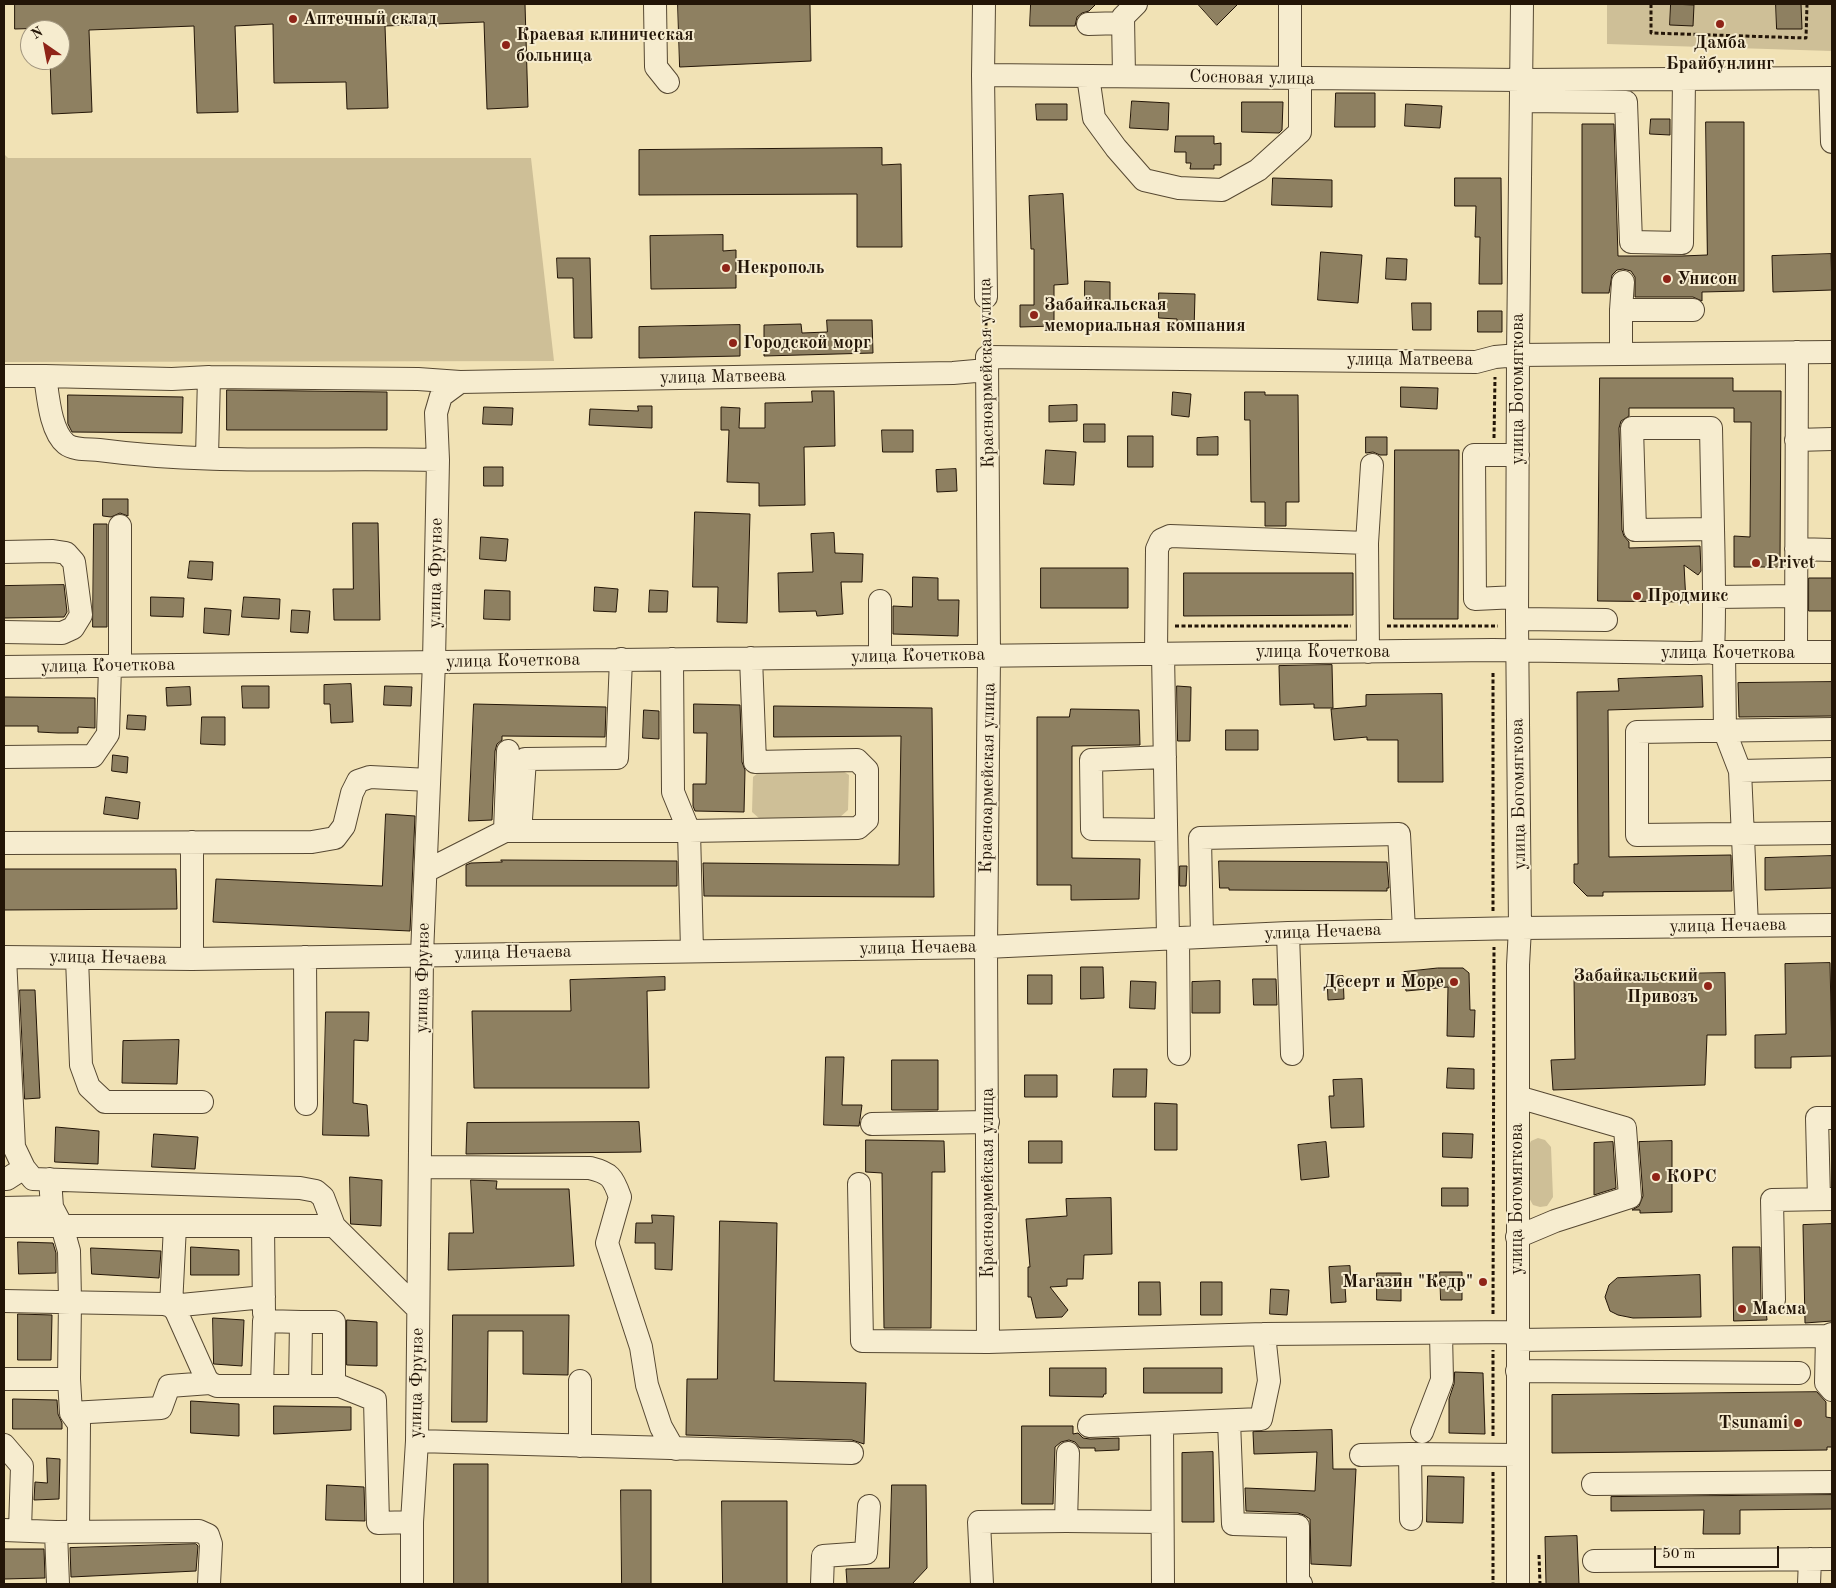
<!DOCTYPE html>
<html>
<head>
<meta charset="utf-8">
<style>
  body { margin:0 }
  #map { position:relative; width:1836px; height:1588px; overflow:hidden; background:#f1e2b5; font-family:"Old Standard TT",serif }
  canvas { display:block }
  .frame { position:absolute; inset:0; border:5px solid #231507; pointer-events:none }
  .north { position:absolute; left:20px; top:20px; width:50px; height:50px; box-sizing:border-box; background:#f6eccf; border:1px solid #a2967f; border-radius:50%; rotate:327deg; font-size:14px; font-weight:700; line-height:20px; text-align:center; color:#231507 }
  .north::after { content:''; display:block; margin:auto; width:18px; height:22px; background:#8f2418; clip-path:polygon(50% 0,100% 100%,50% 72%,0 100%) }
  .scale { position:absolute; left:1654px; top:1546px; width:125px; height:22px; box-sizing:border-box; border:2px solid #231507; border-top:0; padding-left:6px; font-size:15px; line-height:18px; white-space:nowrap; color:#231507; -webkit-text-stroke:4px #f6eccf; paint-order:stroke }
</style>
</head>
<body>
<div id="map">
<canvas width="1836" height="1588"></canvas>
<div class="frame"></div>
<div class="north">N</div>
<div class="scale">50 m</div>
</div>
<script>
const g = document.querySelector('canvas').getContext('2d');
g.lineJoin = 'round';
function paint(path, color) { g.fillStyle = color; g.fill(path, 'evenodd'); }
function stroke(path, color, width, dash) { g.strokeStyle = color; g.lineWidth = width; g.lineCap = dash ? 'butt' : 'round'; g.setLineDash(dash || []); g.stroke(path); }
function label(font, color, halo, rows, align = 'center') {
  g.font = font + ' "Old Standard TT",serif'; g.lineWidth = 4; g.setLineDash([]); g.textBaseline = 'middle'; g.strokeStyle = halo; g.fillStyle = color; for (const [text, x, y, turn = 0] of rows) {
    g.save(); g.translate(x, y); g.rotate((+turn || 0) * Math.PI / 180); g.textAlign = isNaN(turn) ? turn : align; if (halo) g.strokeText(text, 0, 0); g.fillText(text, 0, 0); g.restore();
  }
}
paint(new Path2D(`
  M1607,4H1832V51L1607,44Z
  M4,154L8,158H531L554,361L4,362Z
  M837,767L849,775L848,810L839,818L760,819L752,812L753,777L763,769Z
  M1538,1138L1545,1140L1551,1147L1553,1197L1547,1206L1540,1207L1533,1205L1528,1196V1147L1531,1141Z`), '#cebf97');
const building = new Path2D(`
  M15,4H525L528,107L487,109L484,22L385,26L388,108L347,109L346,82L274,83L273,24L235,26L238,112L197,113L194,26L89,30L92,112L52,114L50,60H60V30H49V28L15,29Z
  M678,4H810L811,61L680,67Z
  M1031,4H1096L1089,11L1082,13L1077,17L1075,26H1030Z
  M1198,4H1238L1217,25Z
  M1671,4L1694,5L1693,26L1670,25Z
  M1776,4H1801L1802,29H1777Z
  M1336,93H1375V127H1335Z
  M1132,101L1169,103L1168,130L1130,128Z
  M1242,102H1283L1282,130L1279,133L1242,132Z
  M1036,104H1067V120H1037Z
  M1406,104L1442,106L1440,128L1405,126Z
  M1651,119H1670V135L1650,134Z
  M1706,122H1744V291L1702,292V301L1693,297H1635V277L1631,271L1623,269L1617,270L1612,275L1609,293H1582V124H1614L1618,256H1682L1707,255Z
  M1176,136H1214V144L1221,143V165H1214V169H1190L1191,163H1186V152H1175Z
  M882,148V165L901,164L902,247H857V194L639,195V150Z
  M1273,178L1332,180V207L1272,205Z
  M1455,178H1501L1502,284H1479L1480,237H1475L1476,206H1455Z
  M1063,194L1068,284L1054,285V326L1020,327V305H1034V249H1031L1029,196Z
  M723,235V251L736,250V288L651,289L650,236Z
  M1321,252L1362,255L1358,303L1318,300Z
  M1831,254L1832,290L1773,292L1772,256Z
  M557,258H590L592,338H574L573,278H558Z
  M1387,258L1407,259L1406,280L1386,279Z
  M1085,281L1110,282V307H1085Z
  M1159,293L1195,294L1194,331H1177V319L1159,318Z
  M1412,303H1431V330H1413Z
  M1478,311H1502V332H1478Z
  M827,320H872L873,353L764,356V325L801,324L802,333L827,332Z
  M740,325V356L639,358V327Z
  M1600,378H1733V391H1781L1780,567H1734V536L1750,537L1751,422H1734V408H1629V416L1621,421L1619,428L1622,530L1624,536L1629,542V548L1700,546L1701,571L1698,575L1684,565L1686,602L1598,601Z
  M1401,387L1438,388L1437,409L1401,407Z
  M227,390L387,392V430H227Z
  M812,391H834L835,446L804,447L805,505L759,506V483L727,482L729,430H721V407L740,408L739,428H765V403L812,402Z
  M1173,392L1191,394L1189,417L1172,415Z
  M1245,392H1265V395H1298L1299,502H1286V526H1265V502H1251L1250,420H1245Z
  M68,395L183,397L182,433L72,432L68,424Z
  M1077,405V421L1049,422V406Z
  M638,406H652V428L589,425L590,409L638,411Z
  M484,407L513,408L512,425L483,424Z
  M1084,424H1105V442H1084Z
  M882,430H913V452H883Z
  M1128,436H1153V467H1128Z
  M1218,437V455H1197V438Z
  M1366,437H1387V455H1380L1373,452L1366,453Z
  M1046,450L1076,452L1074,485L1044,484Z
  M1395,450H1459L1458,619H1394Z
  M484,467H503V486H484Z
  M956,469L957,491L937,492L936,470Z
  M103,499H128V516L120,513L111,517L103,516Z
  M695,512L750,514L747,623L717,622L718,587H693Z
  M353,523H378L380,620H334L333,589H353Z
  M94,524H107V627H93Z
  M834,533L835,553L863,554L862,582H841L843,614L817,616L816,611L779,612L778,573L813,572L811,534Z
  M481,537L508,539L506,561L480,559Z
  M190,561L213,562L212,580L188,578Z
  M1041,568H1128V608H1041Z
  M1184,573H1353V615L1184,616Z
  M913,577L938,578V600H959L958,636L893,634V606L912,607Z
  M1809,578H1832V611H1809Z
  M64,585L67,612L64,617L4,618V586Z
  M595,587L618,589L616,612L594,611Z
  M485,590L510,591V620L484,619Z
  M650,590L668,591L667,612H649Z
  M151,597L184,598L183,617L151,616Z
  M244,597L280,599L279,619L242,617Z
  M205,608L231,610L229,635L204,633Z
  M292,610L310,611L308,633L291,632Z
  M1332,665L1333,708H1314V704L1280,705L1279,666Z
  M1702,676L1703,707L1608,710L1609,857L1731,855L1732,891L1603,892V896H1587L1574,883V864H1578L1577,692L1619,691L1618,679Z
  M1832,682V716L1739,717L1738,683Z
  M351,684L353,722L331,723L330,704H324V685Z
  M242,686H269V708H243Z
  M385,686L412,687L411,706L384,705Z
  M1177,686L1191,687L1190,741H1178Z
  M190,687L191,705L167,706L166,688Z
  M1442,694L1443,782H1398V740H1367V737L1334,740L1331,709L1366,706V695Z
  M4,697L95,698V728L78,727V733H58L38,732V726H4Z
  M474,704L606,707L605,737L502,736V740L497,744L495,751L492,820L469,821Z
  M694,704L740,705L742,762L745,770L744,812L695,811L693,806V784H706L707,733H694Z
  M774,706L932,708L934,897L704,896L703,863L899,865L901,736L774,737Z
  M1071,709L1139,710L1140,745L1072,746V858L1140,859L1139,899L1071,900V885H1037V717H1069Z
  M644,710L659,711V739L643,738Z
  M128,715L146,716L145,730L127,729Z
  M202,717H225V745L201,744Z
  M1226,730H1258V750H1226Z
  M113,755L128,757L127,773L112,771Z
  M106,797L140,802L138,819L104,814Z
  M386,814L415,816L410,931L213,922L216,879L382,886Z
  M1832,856V888L1765,890V858Z
  M501,860L677,861V886H466V865L471,863L502,862Z
  M1219,861L1387,862L1389,888H1387V891L1229,890V888H1220Z
  M1180,866H1187L1186,886H1180Z
  M4,869H176L177,909L4,910Z
  M1830,963L1832,1056L1791,1057V1068H1755V1035L1786,1034L1785,964Z
  M1081,967H1103L1104,998L1081,999Z
  M1438,968H1463L1469,973L1470,1010H1475L1474,1037L1447,1036L1448,987L1406,991L1404,972Z
  M1725,973L1726,1035H1707L1705,1085L1553,1090L1551,1060L1575,1059L1574,976Z
  M1028,975H1052V1004H1028Z
  M1343,976L1344,999L1328,1000L1327,977Z
  M665,977V990L647,991L649,1088H474L472,1011H571L570,980Z
  M1253,979H1276L1277,1005H1254Z
  M1131,981L1156,982L1155,1009L1130,1008Z
  M1220,981V1013H1192V982Z
  M20,990H35L40,1098L25,1099Z
  M326,1012H369L368,1041L354,1040L353,1103L367,1105L369,1136L323,1135Z
  M179,1040L177,1084L122,1083L123,1041Z
  M826,1057H844L842,1105H862L859,1126L824,1125Z
  M892,1060H938V1110H892Z
  M1448,1068L1474,1069V1089L1447,1088Z
  M1114,1069H1147L1146,1097H1113Z
  M1025,1075H1057V1097H1025Z
  M1362,1079L1364,1127L1331,1128L1329,1096H1334L1333,1080Z
  M1155,1103L1177,1104V1150H1155Z
  M639,1122L641,1152L466,1154L467,1123Z
  M56,1127L99,1131L98,1164L55,1162Z
  M1443,1133L1473,1134L1472,1158L1443,1157Z
  M154,1134L198,1137L195,1169L152,1167Z
  M866,1140L944,1141L945,1172H932L931,1328H884L882,1173L866,1172Z
  M1029,1141H1062V1163H1029Z
  M1672,1141V1212L1640,1213V1210H1632L1639,1206L1643,1196L1639,1142Z
  M1326,1142L1329,1177L1301,1180L1298,1145Z
  M1613,1142L1616,1188L1594,1195V1143Z
  M350,1177L382,1180L381,1226L351,1224Z
  M471,1180L497,1181L496,1189H569L574,1266L448,1270L449,1233H473Z
  M1442,1188H1468V1206H1442Z
  M1111,1198L1112,1254L1084,1255L1083,1279H1067V1286L1050,1287L1068,1310L1062,1317L1036,1318L1031,1297H1028V1267H1030L1026,1219L1067,1216L1066,1199Z
  M652,1215L674,1216L672,1270L655,1269V1243H635L636,1223H652Z
  M720,1221L777,1223L774,1381L866,1383L864,1444L852,1440L686,1435L687,1379H717Z
  M1832,1224V1321L1805,1323L1803,1225Z
  M18,1242L53,1243L56,1253V1273L19,1274Z
  M191,1247L239,1250V1275H191Z
  M1733,1247H1760L1761,1300L1763,1306L1766,1310L1767,1320L1734,1321Z
  M91,1248L161,1251L159,1278L92,1274Z
  M1350,1266L1351,1286H1345L1346,1302L1331,1303L1329,1267Z
  M1440,1272H1462V1300H1441Z
  M1377,1273H1401V1301L1377,1300Z
  M1700,1275L1701,1317L1633,1318L1618,1315L1610,1311L1605,1297L1609,1285L1617,1278Z
  M1139,1282H1160L1161,1315H1139Z
  M1201,1282H1222V1315H1201Z
  M1271,1289L1289,1290L1287,1315L1270,1314Z
  M18,1314L52,1315L51,1360H18Z
  M453,1315H569L568,1375L523,1374V1331H488L487,1422H452Z
  M213,1318L244,1320L242,1366L214,1364Z
  M347,1320L377,1322V1366L347,1365Z
  M1050,1368H1106V1394H1104L1103,1397L1050,1396Z
  M1144,1368H1222V1393H1144Z
  M1455,1372L1483,1373L1485,1434L1449,1433V1399L1454,1384Z
  M1817,1392L1826,1402V1417L1832,1418V1447H1827V1450L1552,1453V1395Z
  M13,1399L57,1400L58,1414L62,1423V1429H13Z
  M191,1401L239,1404V1436L191,1433Z
  M274,1406L351,1407V1430L274,1434Z
  M1022,1426H1073V1434L1078,1433L1083,1438L1090,1439L1119,1438V1450L1095,1451V1448H1080L1075,1442L1069,1440L1061,1442L1055,1447L1053,1504H1022Z
  M1332,1430L1333,1469H1356L1351,1566L1311,1564L1310,1519L1304,1515L1298,1513L1246,1511L1245,1488L1315,1491L1317,1452L1254,1454L1253,1432Z
  M1213,1452L1214,1522H1182V1453Z
  M47,1458L60,1459L59,1499L34,1500L35,1482L47,1483Z
  M454,1464H488V1584H454Z
  M1428,1476L1464,1477L1463,1523L1427,1522Z
  M327,1485L364,1487L365,1521L326,1520Z
  M892,1485H926L927,1568L912,1584H847L846,1569L889,1568Z
  M621,1490H651V1584H622Z
  M1832,1495V1509L1740,1510V1534H1703L1704,1510L1611,1511V1497Z
  M722,1501H787V1584H723Z
  M1577,1536L1579,1584H1546L1545,1537Z
  M196,1544L198,1546L196,1571L71,1577L70,1548Z
  M4,1549H44L45,1578L4,1579Z`);
paint(building, '#8e8061');
stroke(building, '#231507', 1);
const minor = new Path2D(`
  M655,4L656,67L668,82
  M984,4L983,75L986,297
  M1290,4V78
  M1088,24L1123,23
  M983,75L1521,80L1832,78
  M1088,76L1094,118L1116,148L1144,180L1179,188L1222,190L1258,170L1300,132V78
  M1124,76L1123,17L1136,4
  M1830,79L1832,142
  M1521,101L1626,102L1631,242L1682,243L1684,79
  M1621,310L1623,282
  M1621,353V310H1693
  M4,376H45C48,395 50,431 66,444C73,450 90,449 99,450C211,465 325,457 438,460
  M45,376L172,379L209,377L418,379L460,382L953,373L987,370
  M1796,440L1832,439
  M207,457L209,377
  M1713,529L1635,530L1632,428H1711L1713,529C1714,570 1715,611 1713,653
  M1367,543L1372,465
  M1796,549L1832,550
  M4,552L53,551L66,553L74,562L81,615L73,628L62,633L4,632
  M1517,597L1475,599L1474,455H1518
  M1715,597L1796,596
  M1517,619L1606,620
  M1724,652L1725,732L1740,771L1747,926
  M1796,652L1797,352
  M1156,653L1157,549L1161,540L1170,536L1367,543L1368,652
  M1163,653L1168,938
  M880,657V601
  M672,659L673,792L689,831L692,951
  M120,666V526
  M4,667L1493,650L1691,653L1724,652H1832
  M1832,729L1637,732V835L1832,833
  M508,751L505,831H689L858,828L867,820V770L857,760L755,762L751,658
  M4,757L93,756L108,734L110,666
  M1165,757L1091,760L1092,829L1166,830
  M1740,771L1832,769
  M4,843L312,842L335,838L344,826L352,793L358,781L370,777L429,780
  M426,871L505,831L521,819L525,759L617,758L621,659
  M1288,933L1292,1054
  M1202,937L1200,838L1399,834L1404,930
  M1178,938L1179,1054
  M4,957L192,959L986,947L1288,933L1520,928L1832,925
  M5,957L14,1147L24,1168L33,1179L300,1188L316,1191L323,1197L334,1226
  M305,957L306,1104
  M77,958L81,1065L89,1087L105,1102H202
  M192,959V842
  M872,1124L988,1122
  M421,1167L590,1168C610,1173 613,1177 620,1197L607,1243L641,1347L647,1385L661,1427L670,1443L676,1449
  M4,1179H7L24,1168
  M50,1179L52,1207L62,1226L69,1251L70,1301L69,1379L71,1413L79,1424L78,1532
  M859,1184L862,1341L988,1342L1264,1334L1517,1332
  M1819,1199L1817,1118H1832
  M4,1208L52,1207
  M4,1226H334L418,1309
  M175,1226L171,1306L264,1297
  M263,1226L264,1313
  M1517,1237L1555,1221L1630,1197L1625,1128L1518,1097
  M1774,1300L1772,1200L1832,1199
  M4,1301L164,1304L171,1306L176,1311L206,1378L210,1383L217,1386H340L375,1400L378,1523L412,1522
  M301,1322H334V1386
  M1827,1336L1826,1383L1832,1390
  M1517,1340L1827,1336L1832,1334
  M988,1342L986,947L989,656L987,357L1476,362L1495,357L1518,355L1832,352
  M1517,1371L1799,1373
  M4,1379H69
  M580,1381V1446
  M262,1386L264,1321L301,1322L300,1386
  M71,1413L161,1408L169,1386L210,1383
  M1229,1421L1233,1524L1298,1526V1581L1301,1584
  M1162,1423L1163,1584
  M1089,1426L1261,1419L1269,1381L1264,1334
  M1422,1432L1442,1380L1441,1333
  M417,1441L852,1453
  M4,1445L22,1466L20,1530
  M1361,1455L1410,1454
  M1593,1484L1832,1482
  M1411,1519L1410,1454L1517,1455
  M1066,1521L1068,1453
  M4,1530L56,1532L199,1531L208,1535L211,1544L209,1584
  M56,1532L58,1584
  M1594,1561L1832,1559
  M412,1584V1522L417,1441L422,955L434,662L438,460L436,413L441,396L460,382
  M822,1584L823,1556L866,1553L869,1506
  M982,1584L979,1522L1066,1521L1162,1522
  M1518,1584V965L1520,928L1517,619L1518,355L1522,4
  M1809,1584L1810,1559`);
stroke(minor, '#564832', 24);
stroke(new Path2D(`
  M1651,4V33L1806,38L1807,4
  M986,315V339
  M1494,438L1495,377
  M1175,626H1351
  M1387,626H1498
  M1493,911V671
  M1493,1314L1494,947
  M1493,1436V1350
  M1493,1472V1584
  M1539,1555L1540,1584`), '#231507', 3, [4, 2.5]);
stroke(minor, '#f6eccf', 22);
for (const [x, y, r, color] of [
  [293,19,5,"#8f2418"],
  [1720,24,5,"#8f2418"],
  [506,45,5,"#8f2418"],
  [726,268,5,"#8f2418"],
  [1667,279,5,"#8f2418"],
  [1034,315,5,"#8f2418"],
  [733,343,5,"#8f2418"],
  [1756,563,5,"#8f2418"],
  [1637,596,5,"#8f2418"],
  [1454,982,5,"#8f2418"],
  [1708,986,5,"#8f2418"],
  [1656,1177,5,"#8f2418"],
  [1483,1282,5,"#8f2418"],
  [1742,1309,5,"#8f2418"],
  [1798,1423,5,"#8f2418"]
]) { const dot = new Path2D(); dot.arc(x, y, r, 0, 2 * Math.PI); g.fillStyle = color; g.fill(dot); stroke(dot, '#f6eccf', 2); }
label('bold 18px', '#231507', '#f6eccf', [
  ["Аптечный склад",303,19],
  ["Краевая клиническая",516,35],
  ["больница",516,56],
  ["Дамба",1720,43,"center"],
  ["Брайбунлинг",1720,64,"center"],
  ["Некрополь",736,268],
  ["Унисон",1677,279],
  ["Забайкальская",1044,305],
  ["мемориальная компания",1044,326],
  ["Городской морг",743,343],
  ["Privet",1766,563],
  ["Продмикс",1647,596],
  ["Забайкальский",1698,976,"right"],
  ["Привозъ",1698,997,"right"],
  ["Десерт и Море",1444,982,"right"],
  ["КОРС",1666,1177],
  ["Магазин \"Кедр\"",1473,1282,"right"],
  ["Масма",1752,1309],
  ["Tsunami",1788,1423,"right"]
], 'left');
label('18px', '#231507', '#f6eccf', [
  ["Сосновая улица",1252,78,1],
  ["улица Матвеева",1410,360],
  ["Красноармейская улица",987,373,-91],
  ["улица Матвеева",723,377,-1],
  ["улица Богомягкова",1518,389,-90],
  ["улица Фрунзе",436,573,-89],
  ["улица Кочеткова",1323,652],
  ["улица Кочеткова",1728,653],
  ["улица Кочеткова",918,656,-1],
  ["улица Кочеткова",513,661,-1],
  ["улица Кочеткова",108,666,-1],
  ["Красноармейская улица",988,778,-89],
  ["улица Богомягкова",1519,794,-91],
  ["улица Нечаева",1728,926,-1],
  ["улица Нечаева",1323,932,-2],
  ["улица Нечаева",918,948,-1],
  ["улица Нечаева",513,953,-1],
  ["улица Нечаева",108,958,1],
  ["улица Фрунзе",423,978,-89],
  ["Красноармейская улица",988,1183,-90],
  ["улица Богомягкова",1517,1199,-90],
  ["улица Фрунзе",417,1383,-89]
]);
</script>
</body>
</html>
